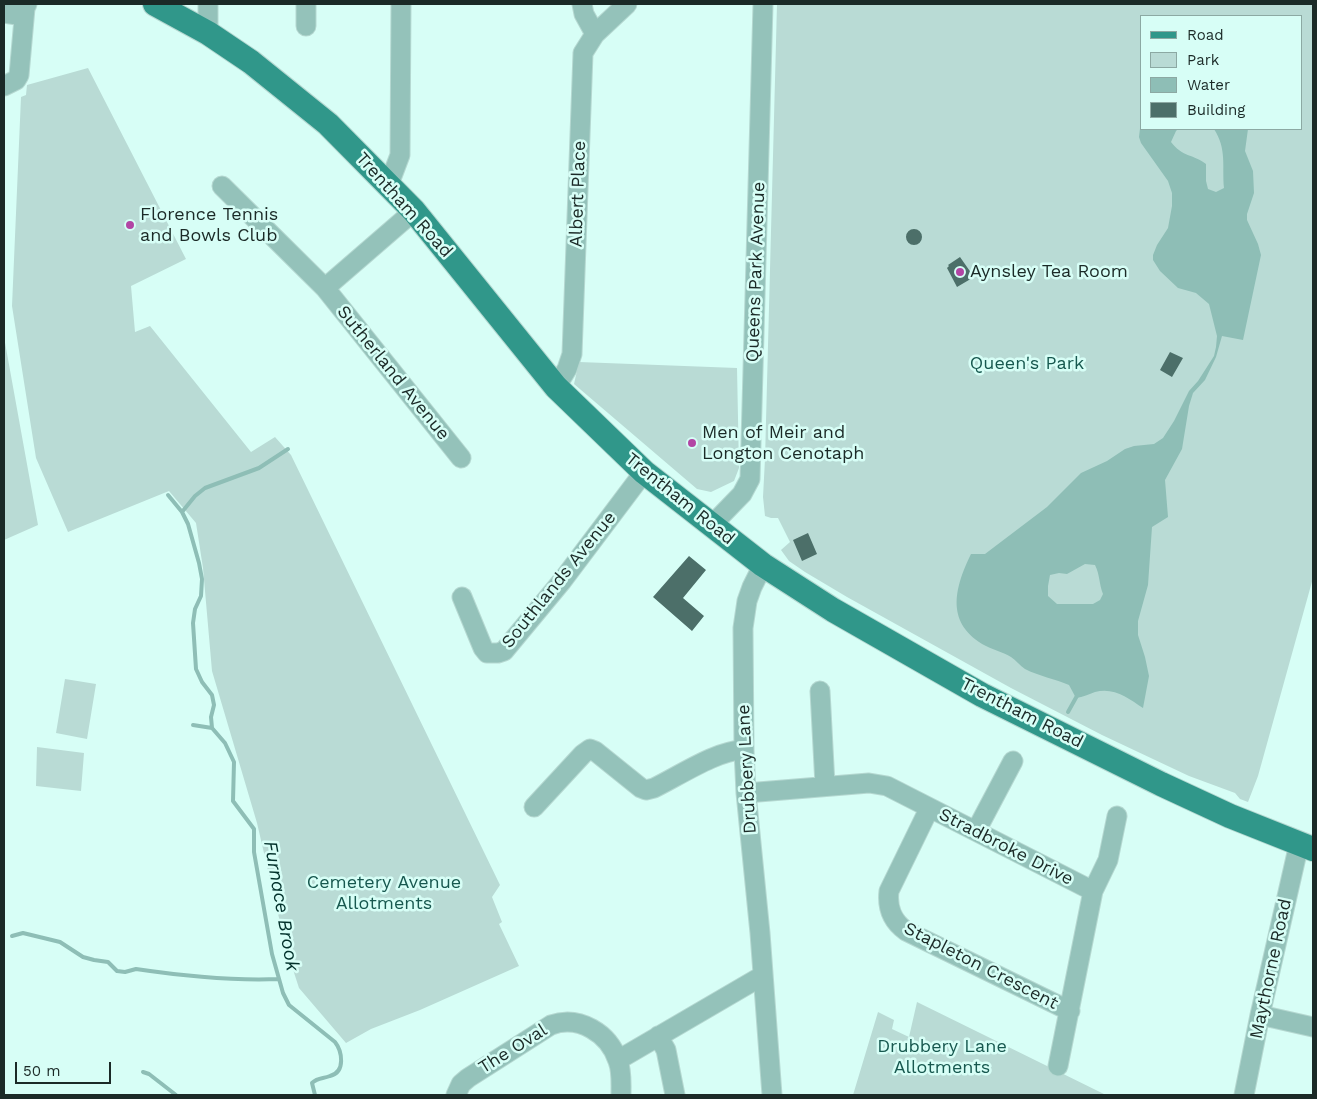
<!DOCTYPE html>
<html>
<head>
<meta charset="utf-8">
<style>
  body { margin:0 }
  #map { position:relative; width:1317px; height:1099px; overflow:hidden; background:#d7fef6; font-family:"Work Sans",sans-serif }
  canvas { display:block }
  .frame { position:absolute; inset:0; border:5px solid #1b2a27; pointer-events:none }
  .legend { position:absolute; left:1140px; top:15px; width:162px; height:115px; box-sizing:border-box; background:#d7fef6; border:1px solid #8ca9a3; margin:0; padding:6px 9px; list-style:none; font-size:15px; color:#1b2a27 }
  .legend li { display:flex; align-items:center; gap:10px; height:25px }
  .legend b { width:25px; border:1px solid #8ca9a3 }
  .scale { position:absolute; left:15px; top:1062px; width:96px; height:22px; box-sizing:border-box; border:2px solid #1b2a27; border-top:0; padding-left:6px; font-size:15px; line-height:18px; white-space:nowrap; color:#1b2a27; -webkit-text-stroke:4px #d7fef6; paint-order:stroke }
</style>
</head>
<body>
<div id="map">
<canvas width="1317" height="1099"></canvas>
<div class="frame"></div>
<ul class="legend">
<li><b style="height:6px;background:#30978a"></b>Road</li>
<li><b style="height:14px;background:#b9dbd5"></b>Park</li>
<li><b style="height:14px;background:#8ebeb6"></b>Water</li>
<li><b style="height:14px;background:#4c6f69"></b>Building</li>
</ul>
<div class="scale">50 m</div>
</div>
<script>
const g = document.querySelector('canvas').getContext('2d');
g.lineJoin = 'round';
function paint(path, color) { g.fillStyle = color; g.fill(path, 'evenodd'); }
function stroke(path, color, width, dash) { g.strokeStyle = color; g.lineWidth = width; g.lineCap = dash ? 'butt' : 'round'; g.setLineDash(dash || []); g.stroke(path); }
function label(font, color, halo, rows, align = 'center') {
  g.font = font + ' "Work Sans",sans-serif'; g.lineWidth = 5; g.setLineDash([]); g.textBaseline = 'middle'; g.strokeStyle = halo; g.fillStyle = color; for (const [text, x, y, turn = 0] of rows) {
    g.save(); g.translate(x, y); g.rotate((+turn || 0) * Math.PI / 180); g.textAlign = isNaN(turn) ? turn : align; if (halo) g.strokeText(text, 0, 0); g.fillText(text, 0, 0); g.restore();
  }
}
paint(new Path2D(`
  M777,4H1313V578L1258,776L1248,802L1240,799L1235,793L1189,776L1102,735L1011,688L847,597L805,572L789,561L781,550L790,542L778,518H771L765,516L763,497L765,459ZM1141,16H1301V129H1141Z
  M88,68L186,259L131,286L135,332L150,326L251,452L275,437L291,455L500,885L492,897L502,922L499,924L519,966L420,1010L371,1029L346,1043L299,988L286,948L257,823L212,671L203,568L196,523L169,491L68,532L36,458L12,306L21,97L26,95L27,85Z
  M4,337L38,525L4,540Z
  M579,362L737,368L739,468L734,481L711,492L697,489L574,384Z
  M65,679L96,684L87,739L56,733Z
  M37,747L84,753L81,791L36,786Z
  M917,1002L1106,1095H853L878,1012L894,1020L892,1029L909,1037Z`), '#b9dbd5');
paint(new Path2D(`
  M1141,120V129H1178L1176,131L1171,142C1182,157 1193,154 1206,164V181L1208,189L1216,192L1224,188C1222,166 1227,149 1214,129H1248L1245,151L1253,171L1254,193L1247,214V220L1258,244L1261,255L1243,340L1222,336L1216,357L1205,380L1193,393L1189,406L1182,449L1165,480L1168,517L1152,527L1148,585L1138,621V635L1145,657L1149,676L1143,708C1128,698 1114,687 1095,692C1089,694 1083,697 1076,698L1069,685C1056,679 1038,676 1025,669C1020,666 1016,660 1011,657C1003,652 994,650 986,646C945,624 954,589 971,554H985L1047,507L1081,473L1107,461L1125,449L1134,446L1154,444L1163,438L1174,421L1189,391L1198,381L1214,356L1216,347L1217,336L1209,304L1196,293L1178,288L1160,271L1153,260V255L1157,245L1168,228L1172,206V193L1168,181L1141,143L1139,137ZM1085,564L1095,565C1100,575 1099,584 1103,594L1100,600L1093,604H1057L1048,596V586L1050,575L1059,573L1067,574Z`), '#8ebeb6');
stroke(new Path2D(`
  M168,495L182,512L188,524L199,563L202,579L201,596L195,609L193,623L196,669L202,682L212,695L214,705L211,717L212,728L225,743L234,762L233,801L254,829V852L272,954L283,993L289,1005L335,1042C342,1051 346,1072 330,1076C323,1079 318,1077 312,1083L315,1095
  M182,512L195,496L205,488L259,468L288,449
  M1068,712L1078,694
  M193,725L212,728
  M12,936L23,933L60,942L83,957L94,960L108,962L117,971L125,972L136,969C183,976 231,981 279,979
  M143,1072L149,1074L176,1095`), '#8ebeb6', 4);
paint(new Path2D(`
  M906 237a8 8 0 1 1 16 0a8 8 0 1 1-16 0Z
  M960,257L974,277L957,287L947,268L949,266L948,265Z
  M1170,352L1183,358L1172,377L1160,370Z
  M808,533L817,554L802,561L793,540Z
  M689,556L706,570L683,598L704,616L692,631L653,597Z`), '#4c6f69');
const minor = new Path2D(`
  M208,4V33
  M306,4V26
  M582,4L584,14L595,34
  M4,13L24,16
  M4,86L16,80L19,75L25,8L27,4
  M389,184L400,155L401,4
  M222,186L325,288L461,458
  M325,288L414,211
  M556,387L567,369L572,354L583,53L595,34L627,4
  M711,526L742,494L750,479L763,4
  M763,565L752,587L747,601L743,628L744,750L746,793L760,933L772,1095
  M462,597L483,648L487,653H498L504,651L562,581L644,472
  M820,691L825,785
  M746,793L869,783L887,786L1093,891L1058,1066
  M534,807L583,754L590,749L595,751L641,788L646,790L654,788C677,777 719,749 744,750
  M929,809L889,891C887,908 892,921 906,931L1070,1011
  M976,831L1013,761
  M1093,891L1108,860L1117,816
  M1260,1015L1313,1027
  M658,1036L666,1050L675,1095
  M618,1060L762,976
  M456,1095L461,1084L468,1078L551,1025C579,1015 609,1033 618,1061C622,1071 621,1084 621,1095
  M1244,1095L1260,1015L1299,844`);
const major = new Path2D(`
  M155,4L208,33L251,62L328,124L414,211L556,387L644,472L763,565L833,610L982,695L1161,784L1230,816L1313,849`);
stroke(minor, '#b5d8d1', 21);
stroke(major, '#b5d8d1', 26);
stroke(minor, '#94c2ba', 19);
stroke(major, '#30978a', 24);
for (const [x, y, r, color] of [
  [130,225,5,"#b245a4"],
  [960,272,5,"#b245a4"],
  [692,443,5,"#b245a4"]
]) { const dot = new Path2D(); dot.arc(x, y, r, 0, 2 * Math.PI); g.fillStyle = color; g.fill(dot); stroke(dot, '#d7fef6', 2); }
label('18px', '#1b2a27', '#d7fef6', [
  ["Albert Place",578,194,-88],
  ["Trentham Road",404,205,48],
  ["Queens Park Avenue",756,272,-88],
  ["Sutherland Avenue",393,373,51],
  ["Trentham Road",680,499,39],
  ["Southlands Avenue",559,580,-51],
  ["Trentham Road",1022,713,27],
  ["Drubbery Lane",747,769,-93],
  ["Stradbroke Drive",1006,847,27],
  ["Stapleton Crescent",981,966,27],
  ["Maythorne Road",1271,969,-78],
  ["The Oval",513,1049,-32]
]);
label('18px', '#1b2a27', '#d7fef6', [
  ["Florence Tennis",140,215],
  ["and Bowls Club",140,236],
  ["Aynsley Tea Room",970,272],
  ["Men of Meir and",702,433],
  ["Longton Cenotaph",702,454]
], 'left');
label('18px', '#17584f', '#d7fef6', [
  ["Queen's Park",1027,364],
  ["Cemetery Avenue",384,883],
  ["Allotments",384,904],
  ["Drubbery Lane",942,1047],
  ["Allotments",942,1068]
]);
label('italic 19px', '#02312b', '#d7fef6', [
  ["Furnace Brook",281,906,80]
]);
</script>
</body>
</html>
